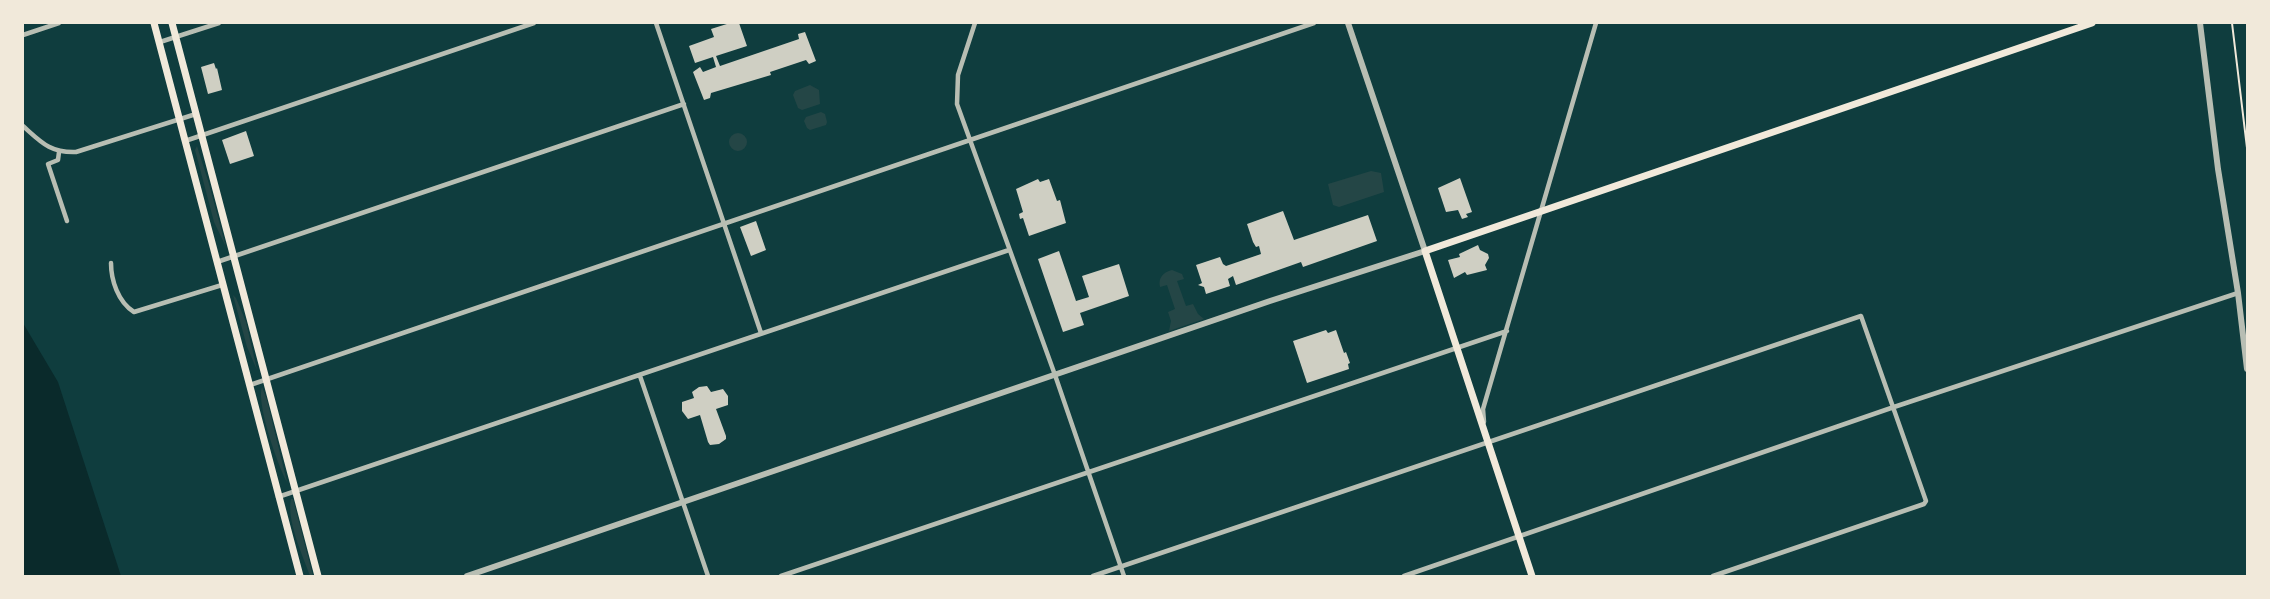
<!DOCTYPE html>
<html>
<head>
<meta charset="utf-8">
<style>
  body { margin:0 }
  #map { position:relative; width:2270px; height:599px; overflow:hidden; background:#0f3d3e; font-family:Barlow,sans-serif }
  canvas { display:block }
  .frame { position:absolute; inset:0; border:24px solid #f1e9da; pointer-events:none }
</style>
</head>
<body>
<div id="map">
<canvas width="2270" height="599"></canvas>
<div class="frame"></div>
</div>
<script>
const g = document.querySelector('canvas').getContext('2d');
g.lineJoin = 'round';
function paint(path, color) { g.fillStyle = color; g.fill(path, 'evenodd'); }
function stroke(path, color, width, dash) { g.strokeStyle = color; g.lineWidth = width; g.lineCap = dash ? 'butt' : 'round'; g.setLineDash(dash || []); g.stroke(path); }
paint(new Path2D(`
  M810,85L819,90L820,104L802,110L798,108L793,95L795,91Z
  M821,112L825,114L827,122L826,125L810,130L807,128L804,121L806,117Z
  M729 142a9 9 0 1 1 18 0a9 9 0 1 1-18 0Z
  M197,146L209,184L226,247L214,222L195,150Z
  M1371,171L1381,173L1384,192L1339,207L1333,205L1328,184Z
  M1172,270L1182,274L1184,279L1177,281L1186,306L1193,304L1198,314L1204,319L1169,331L1171,321L1168,312L1175,309L1167,285L1160,287C1158,278 1163,272 1172,270Z
  M233,295L236,298L246,322L257,370L247,347Z
  M262,387L267,400L287,482C278,466 256,403 262,387Z
  M291,499H293L313,576H310C303,557 286,519 291,499Z`), '#244646');
paint(new Path2D(`
  M23,323L58,382L121,576H23Z`), '#0a2a2b');
paint(new Path2D(`
  M730,23H739L747,46L716,56L720,66L799,39L798,34L805,32L816,61L809,64L806,60L770,72L771,75L711,93L710,98L704,100L693,72L700,67L703,72L716,67L713,57L695,63L689,46L714,37L711,29Z
  M214,63L216,69L217,68L222,90L208,94L201,67Z
  M246,131L254,156L230,164L222,140Z
  M1460,178L1472,212L1466,214L1468,217L1462,219L1458,210L1446,212L1438,188Z
  M1038,179L1040,182L1049,179L1057,201L1060,200L1066,223L1029,236L1023,218L1020,219L1019,214L1023,212L1016,189Z
  M1283,211L1294,240L1368,215L1377,241L1303,267L1301,262L1236,285L1233,276L1228,279L1230,286L1206,294L1204,287L1198,285L1202,283L1196,265L1220,257L1223,264L1226,266L1261,254L1259,246L1256,247L1253,242L1247,224Z
  M756,221L766,250L751,256L740,227Z
  M1478,245L1480,250L1488,254L1489,258L1485,265L1487,270L1467,275L1465,272L1454,278L1448,260L1460,257L1459,254Z
  M1059,251L1076,301L1089,297L1082,276L1119,264L1129,296L1080,313L1084,325L1063,332L1038,259Z
  M1326,330L1328,333L1336,330L1344,353L1346,352L1350,363L1348,364L1349,369L1307,383L1293,341Z
  M707,386L711,392L723,389L728,396V405L716,409L726,436V439L719,444L710,445L708,442L700,415L688,419L682,411V402L694,398L692,392L699,387Z`), '#cfcfc3');
stroke(new Path2D(`
  M2232,23L2247,148`), '#f1e9da', 2);
stroke(new Path2D(`
  M656,23L761,333
  M975,23L958,75L957,104L1055,375L1124,576
  M23,35L59,23
  M160,42L219,23
  M23,126C41,142 50,153 76,152L196,114
  M185,141L534,23
  M59,152L58,160L48,164L67,221
  M217,262L684,104
  M111,263C111,280 118,302 134,312L222,285
  M640,376L708,576
  M250,385L1314,23
  M1484,422L1483,409L1596,23
  M278,497L1009,250
  M781,576L1507,331
  M1093,576L1861,316L1926,501L1924,504L1713,576
  M1404,576L1894,407L2238,293`), '#b8beb3', 4.5);
stroke(new Path2D(`
  M2200,23L2218,169L2238,293L2247,369
  M467,576L1270,301L1425,251L1348,23`), '#b8beb3', 6);
stroke(new Path2D(`
  M154,23L300,576
  M172,23L318,576
  M1532,576L1425,251L2092,23`), '#f1e9da', 7);
</script>
</body>
</html>
